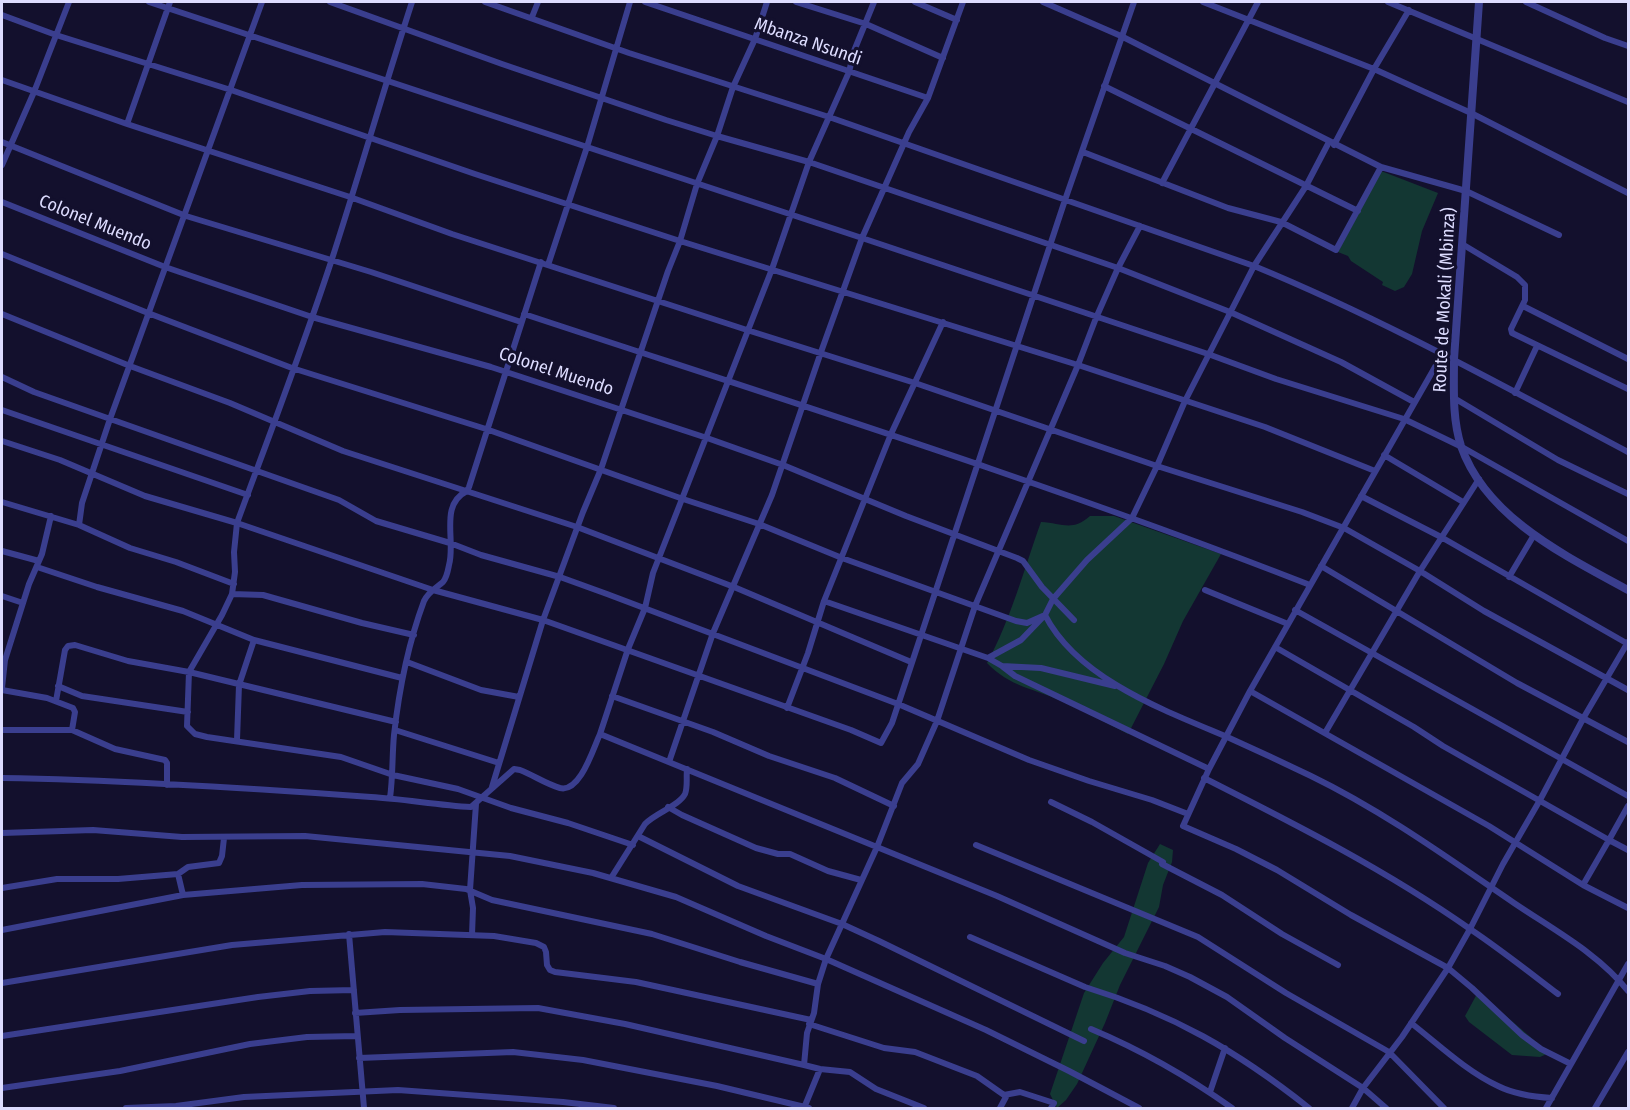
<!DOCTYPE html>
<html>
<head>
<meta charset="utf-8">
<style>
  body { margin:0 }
  #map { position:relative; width:1630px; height:1110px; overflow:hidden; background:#13102d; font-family:"Fira Sans Condensed",sans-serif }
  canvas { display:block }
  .frame { position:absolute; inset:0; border:3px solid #dddcff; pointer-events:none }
</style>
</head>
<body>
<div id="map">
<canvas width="1630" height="1110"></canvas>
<div class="frame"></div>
</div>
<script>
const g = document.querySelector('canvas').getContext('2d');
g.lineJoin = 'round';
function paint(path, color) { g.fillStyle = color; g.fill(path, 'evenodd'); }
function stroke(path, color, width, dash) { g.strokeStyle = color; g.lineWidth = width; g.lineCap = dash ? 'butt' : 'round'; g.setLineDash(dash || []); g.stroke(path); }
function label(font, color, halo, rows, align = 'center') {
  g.font = font + ' "Fira Sans Condensed",sans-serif'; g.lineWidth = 6; g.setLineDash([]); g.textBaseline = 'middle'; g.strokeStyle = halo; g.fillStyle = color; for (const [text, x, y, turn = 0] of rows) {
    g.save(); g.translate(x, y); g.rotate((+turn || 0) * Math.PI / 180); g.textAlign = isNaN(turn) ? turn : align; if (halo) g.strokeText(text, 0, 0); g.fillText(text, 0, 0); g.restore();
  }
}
paint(new Path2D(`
  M1381,171L1438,193L1422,231L1412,274L1404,287L1395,291L1382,285L1383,282L1351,261L1348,256L1338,252Z
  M1090,516H1114L1221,554L1183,621L1164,664L1128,734C1106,723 1084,711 1061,701C1033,688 1010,687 987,663C1011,619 1024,569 1041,522C1062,523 1072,532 1090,516Z
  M1160,844L1173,850L1172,862L1163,885L1159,907L1120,985L1105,1023L1077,1084L1066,1100L1057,1108L1050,1094L1084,993L1103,963L1124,937L1148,863Z
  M1478,992L1549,1053L1540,1057L1512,1055L1469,1022L1465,1016Z`), '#133733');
stroke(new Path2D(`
  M149,2L862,238L1208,354L1276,379L1404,419L1462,447L1628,541
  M330,2L502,64L666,120L717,136L809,162L1118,268L1230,312L1341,362L1414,402
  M412,2C384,88 359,176 331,262C302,350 269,436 237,523L234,552L235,572L232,594L222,615L189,672L187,726L195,734L207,737L341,757L393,775L458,789L511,808L568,823L633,845
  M485,2L629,53L829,117L1254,266C1383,319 1505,387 1628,452
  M645,2L928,98
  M796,2L866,24L943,58
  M915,2L957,20
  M1043,2L1121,36L1381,167L1466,191L1559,235
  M1203,2L1374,69L1471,113L1628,193
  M1388,2L1628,102
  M1526,2L1605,38L1628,46
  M2,15L56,35L231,90L475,174L680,241L1078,365L1265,427L1375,471
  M532,17L538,2
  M2,80L127,124L350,197L452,234L747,330L915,383L1157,466L1302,512L1344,528L1420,571L1325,733
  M1104,86L1358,211
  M127,124L170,2
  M2,142L186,216L371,272L521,322
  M1334,145L1374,69L1409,10
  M1083,152L1228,208L1281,222L1336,250L1381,167
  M2,165L34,92L69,2
  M1162,183L1258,2
  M2,202L165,267L312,317L491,367L707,438L783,465L906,516L1017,558L1023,561L1042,587L1074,620
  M1462,244L1517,277L1525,285V300L1511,329L1512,333L1628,389
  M2,254L148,313L292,368L486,429L683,499L759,524L842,558L1016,621L1027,623L1045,615C1077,678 1163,710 1225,736C1254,749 1282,762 1311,776C1383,811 1448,858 1514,903C1554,930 1599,954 1628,991
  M548,265L587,147L630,2
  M1523,306L1628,359
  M2,314L130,366L230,403L343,451L577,527L734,587L911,662
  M524,314C787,401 1052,484 1310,585
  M1443,353L1250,691L1209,769L1183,826L1236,849L1277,870L1351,915L1448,968L1472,988L1522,1035L1541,1049L1571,1064
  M2,377L34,392L339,500L376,521L450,543L481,555L560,577L607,594L898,704L1029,760L1089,781L1152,800L1188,814
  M1515,393L1537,346
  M1454,398L1558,460L1628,494
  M2,410L248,495
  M2,441L60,460L145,496L237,523L433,590L543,620L851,730L881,743L892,723L1065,200L1134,2
  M1384,455L1463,502
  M1479,479L1420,571L1484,611L1628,690
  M1361,496L1441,537L1628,644
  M2,502L79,525
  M2,551L39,561
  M1321,566L1517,683L1628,742
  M37,567L97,587L183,611L254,640L402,678
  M1509,577L1534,535
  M234,584L176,562L130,548L79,525L82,503L110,419L262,2
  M1205,590L1288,624
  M232,594L263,595L362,623L414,635
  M2,596L23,603
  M824,601L988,658L1021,640L1045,615L1053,599L1087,560L1132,518L1157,466L1185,401L1254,266L1306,186L1329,142
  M1295,610L1628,796
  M1275,647L1414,727L1443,746L1609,840L1583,885L1628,908
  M988,658L1002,666L1041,668L1115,686
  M407,662L481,690L519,697
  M1002,666L1015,676L1209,769
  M58,686L82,696L188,712
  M2,688L5,660L29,584L42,554L51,516
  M2,690L47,698L73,708L75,712L72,730
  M1250,691L1489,826L1583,885
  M612,696L713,732L769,756L835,778L894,806
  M56,701L65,650L68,646L75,645L128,661L189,672L396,722
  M787,708L808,653L824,601L891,434L943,322
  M2,730H72L115,749L165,760L167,763V785
  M395,730L499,763
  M600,734L628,649L645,608L653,573L772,269L809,162L849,72L854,51L874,2
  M237,740L239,685L254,640
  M669,762L713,633L772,495L821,352L862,238L909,132L928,98L963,2
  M2,778C125,780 248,788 371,797C404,799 437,805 471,807L514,769L520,770C533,775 546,784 560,788C580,793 593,749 600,734L997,896L1125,953L1165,966L1190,977L1227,997L1285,1038L1363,1088L1386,1108
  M1204,778C1295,824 1386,870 1470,929C1500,949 1529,972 1558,994
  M492,787L543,620L583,512L601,469L668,271L680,241L697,184L717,136L733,87L755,39L767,2
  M390,798C393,777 392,756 394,735C399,690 408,644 424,601C428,592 436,588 443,582C447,577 448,570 449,565C456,540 439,505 467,491L469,487L541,262
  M1051,802L1092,822L1163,862
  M1628,806L1609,840L1628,850
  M668,807L682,815L756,848L778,854H790L828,871L861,880
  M2,833L93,830L182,837L305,836L510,856L593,873L676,897L766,936L826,959L986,1030L1069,1071L1139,1108
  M638,836L738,886L842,924L879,941L1084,1041
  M976,845L1198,937L1286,993L1389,1052L1444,1108
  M1162,864L1222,895L1282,934L1338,965
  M178,874L183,895
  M611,878L645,824C655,813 679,806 685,794C688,787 686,776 687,769
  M2,888L57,879H118L178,874L188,867L219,863L222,856L224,838
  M2,930L183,895L302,885L422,884L466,889L492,900L652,934L740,962L818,984
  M349,934L364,1108
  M472,935L473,908L470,890L476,804
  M970,937L1085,987C1173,1014 1237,1051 1309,1108
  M2,983L232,945L385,932L494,936L536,943L544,947L546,952L547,965L550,970L555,972L636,982L811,1020
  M355,1013L400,1010L538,1008L625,1024L804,1065
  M1411,1023C1438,1044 1466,1071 1498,1086C1514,1094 1534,1097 1552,1098
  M809,1024L884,1048L915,1052L977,1076L1004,1095L1020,1092L1054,1103L1051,1108
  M1091,1029C1141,1050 1187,1076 1232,1108
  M2,1036L258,997L310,991L354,990
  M359,1058L513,1052L583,1060L717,1086L809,1108
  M2,1088L120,1071L250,1044L307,1037L357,1036
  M1210,1092L1225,1048
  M126,1108L176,1106L244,1097L398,1090L563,1102L614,1108
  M804,1108L820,1069
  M924,1108L876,1089L850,1072L820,1069L804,1065L807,1033L814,1013L818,984L826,959L877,847L902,783L918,764L937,721L975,606L1078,365L1096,318L1118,268L1140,226
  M1000,1108L1007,1095
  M1352,1108L1363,1088L1402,1037L1448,968L1470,929L1503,864L1540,800L1584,717L1628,642
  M1546,1108L1628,964
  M1595,1108L1628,1052`), '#3a3e8e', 6);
stroke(new Path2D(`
  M1479,2L1454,359C1454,388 1452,418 1461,446C1486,518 1566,556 1628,590`), '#3a3e8e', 8);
label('18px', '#dddcff', '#13102d', [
  ["Mbanza Nsundi",808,42,19],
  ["Colonel Muendo",95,223,22],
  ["Route de Mokali (Mbinza)",1445,300,-87],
  ["Colonel Muendo",556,372,18]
]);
</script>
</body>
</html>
